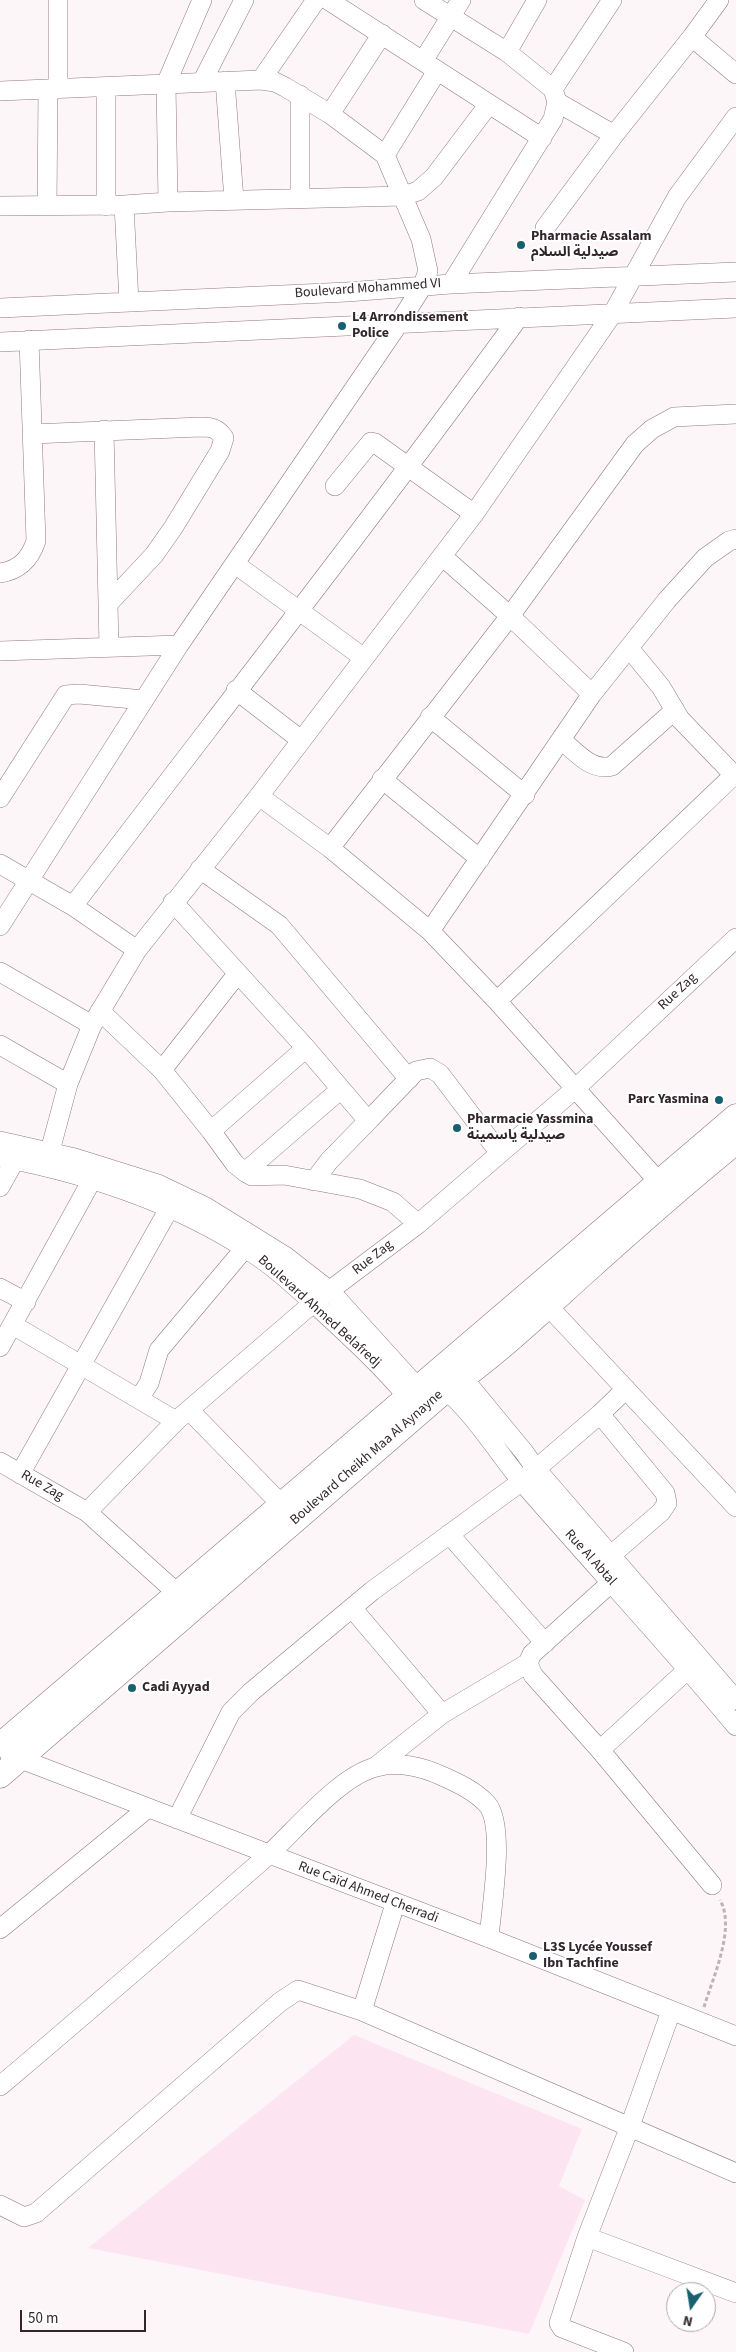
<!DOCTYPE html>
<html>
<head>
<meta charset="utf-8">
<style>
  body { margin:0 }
  #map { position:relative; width:736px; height:2352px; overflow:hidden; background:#fcf6f9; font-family:"Source Sans 3",sans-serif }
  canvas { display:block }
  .north { position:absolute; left:666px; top:2282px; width:50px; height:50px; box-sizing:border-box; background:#fff; border:1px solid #ada8ab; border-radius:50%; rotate:193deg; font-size:14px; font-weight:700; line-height:20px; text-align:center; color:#31262c }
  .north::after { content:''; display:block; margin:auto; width:18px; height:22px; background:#186070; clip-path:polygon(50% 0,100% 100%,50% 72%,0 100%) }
  .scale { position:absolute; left:20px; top:2310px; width:126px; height:22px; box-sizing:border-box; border:2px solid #31262c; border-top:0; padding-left:6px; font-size:15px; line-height:18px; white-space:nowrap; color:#31262c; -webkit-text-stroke:4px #fff; paint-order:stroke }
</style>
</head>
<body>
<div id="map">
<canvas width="736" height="2352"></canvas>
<div class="north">N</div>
<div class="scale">50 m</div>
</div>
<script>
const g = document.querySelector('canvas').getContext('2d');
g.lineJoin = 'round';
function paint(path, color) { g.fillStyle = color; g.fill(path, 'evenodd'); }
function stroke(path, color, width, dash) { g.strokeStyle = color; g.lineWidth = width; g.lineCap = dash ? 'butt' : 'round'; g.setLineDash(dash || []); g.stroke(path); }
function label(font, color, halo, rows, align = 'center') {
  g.font = font + ' "Source Sans 3","Noto Sans Arabic",sans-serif'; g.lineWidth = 4; g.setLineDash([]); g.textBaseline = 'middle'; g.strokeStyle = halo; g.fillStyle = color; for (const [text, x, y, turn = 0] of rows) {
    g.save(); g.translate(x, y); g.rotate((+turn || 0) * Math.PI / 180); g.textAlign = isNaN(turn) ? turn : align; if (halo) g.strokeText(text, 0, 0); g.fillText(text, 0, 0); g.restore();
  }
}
paint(new Path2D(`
  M354,2035L582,2129L559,2186L585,2200L529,2334L88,2248Z`), '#fce5f1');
const minor = new Path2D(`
  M58,0V89
  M328,0L542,138
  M424,0L507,52L553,89L557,102L553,119L451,284
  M692,37L736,74
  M507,52L537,0
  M423,61L461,0
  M261,80L316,0
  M225,81L234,200
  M202,82L244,0
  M106,87V206
  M553,89L612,0
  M0,91L261,80L275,82L285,87L330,114L385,155L421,239L428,271L422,287L399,323L179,645L0,926
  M300,95V198
  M557,102L614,135L692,37L719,0
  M330,114L382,34
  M385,155L437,71
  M168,202L166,84L202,0
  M124,205L129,302
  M0,206L124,205L168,202L403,196L418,191L434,177L489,104
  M47,206L48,90
  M545,228L614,135
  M0,308L347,292L451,284L736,272
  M0,342L736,308
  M104,430L109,647
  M32,434L200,427C211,427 218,428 224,438L220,451L173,528L154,555L108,604
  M335,486L371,442L375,443L474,514
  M442,556L510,616L592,694
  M235,564L364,658
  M0,573C20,570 30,559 36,541L29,340
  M629,648L661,687L680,719L734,775
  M0,651L179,645
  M236,690L301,740
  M430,717L525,795
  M562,740C575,752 593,772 612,766L675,710
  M382,779L480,859
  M259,796L330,848L430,931L497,1001L658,1181
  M0,798L66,695L79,694L144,700
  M330,848L510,616L635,444L652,429L674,417L736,414
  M0,864L73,906L137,950
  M200,869L279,925L409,1079
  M173,902L306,1048L364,1116L370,1119L416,1071L430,1068L440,1074L499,1152
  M73,906C222,710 374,516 519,317
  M430,931L592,694L667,600L705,558L729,541L736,539
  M0,972L92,1025
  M497,1001L736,773
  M100,1011L162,1070L211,1131L235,1164L245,1172L252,1176L284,1175L360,1189L393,1202L418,1224
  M0,1045L68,1084
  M162,1070L238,973
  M211,1131L306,1048
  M0,1141L75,1158L158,1184L206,1207L285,1256L330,1291L417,1387
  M0,1157C89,1174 175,1202 251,1252C276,1268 297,1288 318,1307C350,1337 379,1363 407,1396
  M46,1166L68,1084L92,1025L137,950L259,796L474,514L613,313L677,197L736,117
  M245,1172L341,1089
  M314,1181L329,1161L370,1119
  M0,1187L15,1160
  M0,1288L26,1302
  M548,1306L736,1507
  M13,1325L176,1421
  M0,1347L93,1178
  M463,1378L524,1452L536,1469L736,1700
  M446,1390C477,1417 497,1452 523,1483C594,1565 667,1643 736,1726
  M139,1399L149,1383L159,1350L245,1248
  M189,1410L281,1504
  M600,1414L626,1389
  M0,1462L87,1512L176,1421L313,1303L418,1224L576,1088L736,938
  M20,1474L175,1198
  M87,1512L177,1593
  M449,1534L545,1643
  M624,1571L532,1654L528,1663L533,1675L600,1750L712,1885
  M352,1608L442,1714
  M600,1750L698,1660
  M10,1755L489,1938L736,2036
  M375,1767L442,1714L528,1663
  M177,1819L231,1712L251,1692L372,1591L522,1481L600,1414L665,1493L667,1503L661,1512L610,1556
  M0,1929L148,1808
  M362,2011L395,1904
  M0,2086C89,2011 178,1934 266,1857C295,1831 339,1776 376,1767C398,1761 423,1767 442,1776C458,1783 475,1791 487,1804C506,1826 491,1909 489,1938
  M0,2205L24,2217L36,2213L280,2002L298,1990L362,2011L736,2173
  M587,2237L736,2293
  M624,2352L562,2328L559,2323L587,2237L630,2126L671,2011`);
const major = new Path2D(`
  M0,1745L736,1116
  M0,1776L446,1390C494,1357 537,1316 580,1277C631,1231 683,1185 736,1142`);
stroke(minor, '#937786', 20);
stroke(major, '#937786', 25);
stroke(new Path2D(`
  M704,2007C713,1977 736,1928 720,1900`), '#bbb3b7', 3, [4, 2.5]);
stroke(minor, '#fff', 19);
stroke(major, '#fff', 24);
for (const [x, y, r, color] of [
  [521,245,5,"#186070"],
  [342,326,5,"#186070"],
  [719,1100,5,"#186070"],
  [457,1128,5,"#186070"],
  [132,1688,5,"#186070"],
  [533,1956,5,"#186070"]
]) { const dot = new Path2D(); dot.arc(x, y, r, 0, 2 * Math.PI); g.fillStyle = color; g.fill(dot); stroke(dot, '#fff', 2); }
label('bold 14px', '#31262c', '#fff', [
  ["Pharmacie Assalam",531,237],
  ["صيدلية السلام",531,253],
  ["L4 Arrondissement",352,318],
  ["Police",352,334],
  ["Parc Yasmina",709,1100,"right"],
  ["Pharmacie Yassmina",467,1120],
  ["صيدلية ياسمينة",467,1136],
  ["Cadi Ayyad",142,1688],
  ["L3S Lycée Youssef",543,1948],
  ["Ibn Tachfine",543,1964]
], 'left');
label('14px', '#31262c', '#fff', [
  ["Boulevard Mohammed VI",368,289,-4],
  ["Rue Zag",678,992,-43],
  ["Rue Zag",373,1258,-38],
  ["Boulevard Ahmed Belafredj",319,1312,42],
  ["Boulevard Cheikh Maa Al Aynayne",367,1458,-41],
  ["Rue Zag",42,1486,30],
  ["Rue Al Abtal",590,1558,48],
  ["Rue Caïd Ahmed Cherradi",368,1893,21]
]);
</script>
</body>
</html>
